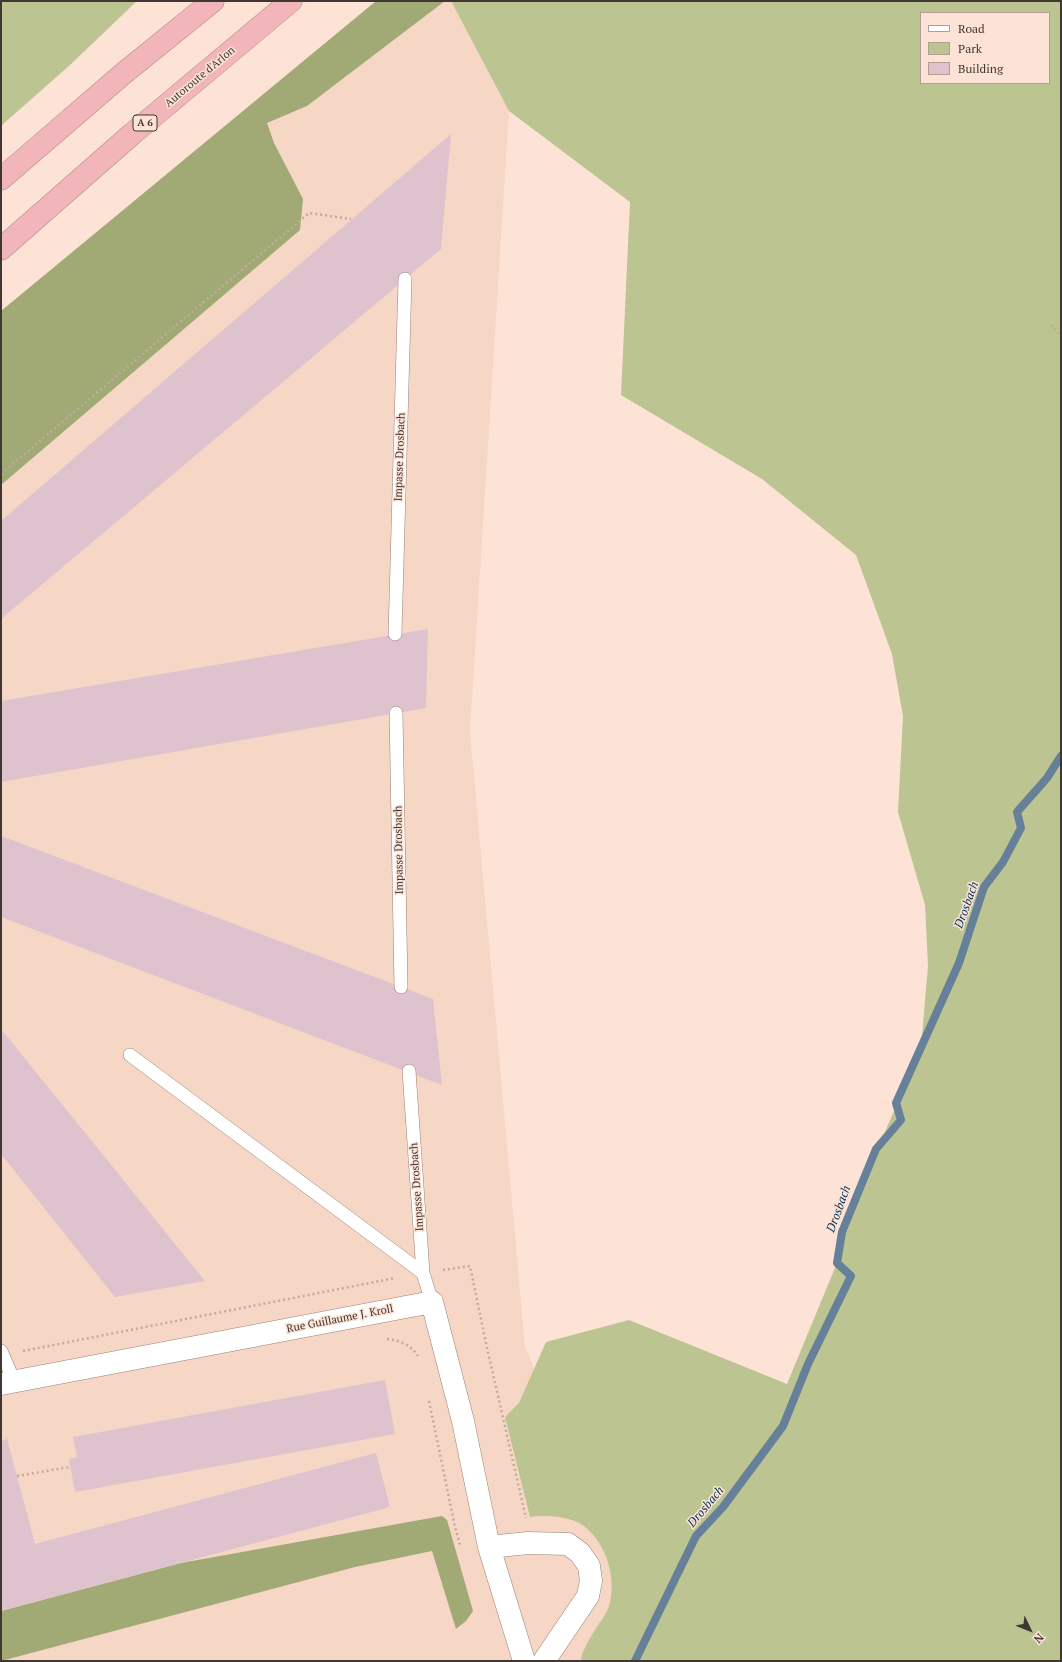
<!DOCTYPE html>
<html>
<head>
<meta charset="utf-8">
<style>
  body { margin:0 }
  #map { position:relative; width:1062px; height:1662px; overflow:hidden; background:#fde3d6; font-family:"PT Serif",serif }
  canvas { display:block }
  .frame { position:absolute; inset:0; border:2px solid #413732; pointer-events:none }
  .legend { position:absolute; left:920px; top:12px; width:130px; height:72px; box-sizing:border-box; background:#fde3d6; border:1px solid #b29e94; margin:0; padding:5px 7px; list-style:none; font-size:12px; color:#413732 }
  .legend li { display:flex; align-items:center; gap:8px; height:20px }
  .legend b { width:20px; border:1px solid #b29e94 }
  .north { position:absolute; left:1010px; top:1610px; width:40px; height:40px; -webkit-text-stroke:3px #fde3d6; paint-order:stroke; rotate:133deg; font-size:11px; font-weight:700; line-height:16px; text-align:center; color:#413732 }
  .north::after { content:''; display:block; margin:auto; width:14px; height:18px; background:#413732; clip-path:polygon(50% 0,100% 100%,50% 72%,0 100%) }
</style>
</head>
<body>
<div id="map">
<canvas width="1062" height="1662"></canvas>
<div class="frame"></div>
<ul class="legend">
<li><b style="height:5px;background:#fff"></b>Road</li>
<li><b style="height:11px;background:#bcc491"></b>Park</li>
<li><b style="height:11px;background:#dec3ce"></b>Building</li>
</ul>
<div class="north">N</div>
</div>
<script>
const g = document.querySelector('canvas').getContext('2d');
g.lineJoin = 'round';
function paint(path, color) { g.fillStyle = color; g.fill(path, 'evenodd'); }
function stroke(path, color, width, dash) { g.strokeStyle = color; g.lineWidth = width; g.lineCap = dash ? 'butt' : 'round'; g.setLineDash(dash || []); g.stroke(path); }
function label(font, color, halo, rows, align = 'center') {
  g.font = font + ' "PT Serif",serif'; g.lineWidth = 3; g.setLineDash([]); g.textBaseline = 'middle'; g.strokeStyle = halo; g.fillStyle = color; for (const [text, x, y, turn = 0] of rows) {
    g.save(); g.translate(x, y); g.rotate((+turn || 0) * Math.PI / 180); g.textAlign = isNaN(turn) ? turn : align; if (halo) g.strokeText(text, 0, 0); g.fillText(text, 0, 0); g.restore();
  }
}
paint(new Path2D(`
  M445,1H451L509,111L470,731L525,1347L618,1560L615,1612L589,1661H1V352L267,123L307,106Z`), '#f6d6c5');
paint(new Path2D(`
  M1,1H137L70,65L1,126Z
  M451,1H1061V1661H581L582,1654C586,1646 590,1637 595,1630C599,1623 605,1616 608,1609C619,1580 605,1534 575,1521C561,1516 545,1515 530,1517L505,1417L519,1403L546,1342L629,1320L787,1384L837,1263L842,1232L921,1048L928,966L925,905L898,812L903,716L892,654L856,555L762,479L621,395L630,202L509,111ZM921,13H1049V83H921Z`), '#bcc491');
paint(new Path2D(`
  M376,1H445L307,106L267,123L274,143L303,199L300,230L1,485V311Z
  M442,1516L447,1520L473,1611L466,1621L456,1629L432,1551L355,1567L1,1661V1611L181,1563Z`), '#a1a975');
stroke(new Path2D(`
  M635,1661L696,1536L723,1507L783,1426L808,1364L851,1276L837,1263L842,1232L876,1149L901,1120L896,1103L959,963L984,887L1003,862L1021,828L1017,812L1047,778L1061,756`), '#658098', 8);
paint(new Path2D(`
  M451,134L441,249L1,619V521Z
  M428,629L426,708L1,782V701Z
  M1,836L433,999L442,1085L1,917Z
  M1,1029L205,1281L115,1297L1,1154Z
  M385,1380L395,1434L75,1492L69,1459L77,1457L73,1437Z
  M7,1439L35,1544L376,1453L390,1507L1,1611V1441Z`), '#dec3ce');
const service = new Path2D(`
  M395,634L405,279
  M396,713L401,987
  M130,1055L423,1273
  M409,1071L423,1273L432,1302
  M1,1351L14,1381`);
const minor = new Path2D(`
  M1,1384L432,1302L463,1421L489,1547L524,1661
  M489,1547L528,1543L568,1544L580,1553L589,1566L591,1581L588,1596L544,1661`);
const motorway = new Path2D(`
  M1,179L124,73L213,1
  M1,249L132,134L291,1`);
stroke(service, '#9a8276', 14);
stroke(minor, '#9a8276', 23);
stroke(motorway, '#b4898a', 23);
stroke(new Path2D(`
  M1051,325L1061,336
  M1,474L309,213L351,219
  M443,1270L470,1266L487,1348L526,1518
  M387,1339C399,1340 411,1345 418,1356
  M23,1351L395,1278
  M429,1401L455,1527L460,1545
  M17,1476L70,1467`), '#c0aba1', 2.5, [2, 3]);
stroke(service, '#fff', 13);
stroke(minor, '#fff', 22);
stroke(motorway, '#f2b5ba', 22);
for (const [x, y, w] of [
  [145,123,24]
]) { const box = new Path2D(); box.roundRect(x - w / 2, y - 8, w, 16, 3); g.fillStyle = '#fde3d6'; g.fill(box); stroke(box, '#413732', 1); }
label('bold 10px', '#413732', null, [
  ["A 6",145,123]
]);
label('11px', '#413732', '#fde3d6', [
  ["Autoroute d'Arlon",200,77,-40],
  ["Impasse Drosbach",400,457,-88],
  ["Impasse Drosbach",399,850,-91],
  ["Impasse Drosbach",417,1187,-94],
  ["Rue Guillaume J. Kroll",340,1319,-11]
]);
label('italic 12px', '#003154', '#fde3d6', [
  ["Drosbach",967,905,-70],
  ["Drosbach",839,1209,-70],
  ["Drosbach",706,1507,-50]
]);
</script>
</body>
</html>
